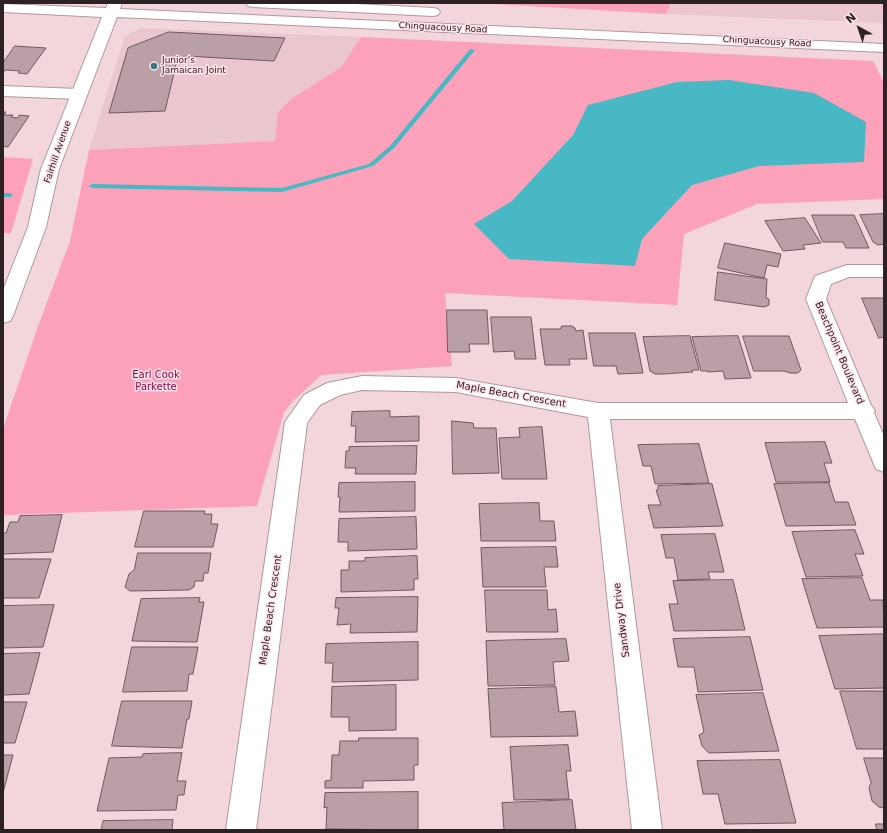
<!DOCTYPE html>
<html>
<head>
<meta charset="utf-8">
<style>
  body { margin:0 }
  #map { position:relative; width:887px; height:833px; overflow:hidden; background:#f2d6dc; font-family:"DejaVu Sans",sans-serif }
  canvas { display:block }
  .frame { position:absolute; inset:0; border:4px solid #2c2224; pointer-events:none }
  .north { position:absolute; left:839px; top:8px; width:40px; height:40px; -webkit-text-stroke:3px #ffe3ea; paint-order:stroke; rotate:320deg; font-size:11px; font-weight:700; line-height:16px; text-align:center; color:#2c2224 }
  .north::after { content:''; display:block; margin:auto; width:14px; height:18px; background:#2c2224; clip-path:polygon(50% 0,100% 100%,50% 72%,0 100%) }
</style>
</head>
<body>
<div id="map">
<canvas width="887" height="833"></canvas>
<div class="frame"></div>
<div class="north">N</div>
</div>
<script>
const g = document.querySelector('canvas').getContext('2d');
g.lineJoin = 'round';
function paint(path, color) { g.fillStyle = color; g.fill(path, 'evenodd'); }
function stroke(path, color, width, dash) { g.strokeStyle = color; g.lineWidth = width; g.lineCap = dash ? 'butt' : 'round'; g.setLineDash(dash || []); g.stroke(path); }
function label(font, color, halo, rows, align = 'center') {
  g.font = font + ' "DejaVu Sans",sans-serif'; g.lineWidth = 3; g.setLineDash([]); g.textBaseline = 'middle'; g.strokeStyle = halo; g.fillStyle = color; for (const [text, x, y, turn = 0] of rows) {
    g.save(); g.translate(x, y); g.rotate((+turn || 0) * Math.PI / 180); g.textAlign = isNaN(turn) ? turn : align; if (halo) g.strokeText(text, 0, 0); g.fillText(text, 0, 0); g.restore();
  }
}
paint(new Path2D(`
  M671,3H884V23L666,14Z
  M141,28L361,37L341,67L291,99L278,112L276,141L89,150L125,36Z`), '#eac7cf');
paint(new Path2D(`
  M475,3H671L666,14Z
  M361,37L873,61L884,83V199L757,204L684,234L677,305L445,293L452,366L321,375L292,402L284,412L257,506L3,515V429L37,329L70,241L89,150L275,141L278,112L291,99L341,67Z
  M3,157L33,159L11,233H3Z`), '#fca1ba');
paint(new Path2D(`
  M729,80L814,93L866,122L864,162L759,166L692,185L642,239L635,266L509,259L474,224L512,201L573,135L588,105L677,82Z`), '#48b8c4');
paint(new Path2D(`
  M470,49L475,50L394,148L373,166L282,192L92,188L89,186L92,184L282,188L369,164L390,146Z
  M3,193H10L13,195L10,197H3Z`), '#48b8c4');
const building = new Path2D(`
  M169,32L285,38L274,61L186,56L177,60L165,111L109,113L128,48Z
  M15,46L46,48L27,74L18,73L20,71L6,70L3,72V63Z
  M3,112H6L4,115H13L11,117L18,118L19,115L29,116L8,147L3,146Z
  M884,214V244L878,245L873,242L860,215Z
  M812,215H854L869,248H846L843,242H823Z
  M805,218L821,243L803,245L805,249L783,251L765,221Z
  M725,243L781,254L778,267L767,265L764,278L718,268Z
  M718,272L767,279L766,298L769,299V305L764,307L715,300Z
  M862,298H884V337L879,338Z
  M447,310H487L489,344H469L470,352H448Z
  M491,317H531L536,359H515L514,351L494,352Z
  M562,326H572L575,328L576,331L583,330L587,359H569L570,365H545L540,329H560Z
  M589,333H635L643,373L618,374L616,366H594Z
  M690,336L699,370H692L693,372L664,374H655L650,371L643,337Z
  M738,336L751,378L725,379L723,371L708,372L707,371H701L692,337Z
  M743,336H789L801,370L798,373H790L784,371H754Z
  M390,411V417L419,416V441L355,442L356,426H351L352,412Z
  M452,421L473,423L474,428H496L499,473L453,474Z
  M542,427L547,479H502L499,438L520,437L519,428Z
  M825,442L832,463H824L830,482H776L765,443Z
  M699,444L709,483L655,484L651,466H643L638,445Z
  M417,446L416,474H355L356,468H345L346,451H349V447Z
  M415,482V511L339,512L340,497H338L339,483Z
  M829,483L835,502H848L856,525L786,526L774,484Z
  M712,484L723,526L654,528L648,505H661L656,490H658V486Z
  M539,503L540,521H554L556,541H481L479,504Z
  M144,511H205L204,514H212L211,524H218L213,547H135Z
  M62,515L53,552L3,554V533H6L10,522H18L20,516Z
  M416,517L417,549L348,551V542H338L339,519Z
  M855,530L864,554H855L863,576L806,577L792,532Z
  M715,534L724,572H708L710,579L678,580L674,558H666L661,535Z
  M556,547L558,567H544L546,587H483L481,548Z
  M138,553H211L208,573H204L203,581H195L194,587L189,590L130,591L125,587L129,574L134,570Z
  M417,556L418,579H414V590L341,592V570H349V561H365V558Z
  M3,559H51L39,598H3Z
  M862,578L870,600H883L884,627L817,628L802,579Z
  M733,580L745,630L674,631L669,604H678L673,581Z
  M485,590H547L548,610L556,609L558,632H487Z
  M418,597L417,632L350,633L351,624L337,625L339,608H335L336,598Z
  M200,598L199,602H204L197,642L132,641L141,599Z
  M54,605L43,647L3,648V606Z
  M882,634L884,635V688L835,689L819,636Z
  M750,637L763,690L698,692L694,667H678L673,639Z
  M566,639L569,661L553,662L555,685L488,686L486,641Z
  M418,642V680L332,682L333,663H325L326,644Z
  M132,647H198L193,674H189L187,691L123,692Z
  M40,653L29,694L3,695V654Z
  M396,685V730L349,731V717H331L332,687Z
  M556,687L559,712L575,711L578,736L491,737L488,689Z
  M840,691H884V749H857Z
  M763,693L779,751L709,753L702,746L699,735L704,732L696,695Z
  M122,701H192L189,719H187L182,748L112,746Z
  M3,702H27L15,743H3Z
  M359,738H418V765H414V780L363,781V788H325V781L331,780L332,755H339L340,741H358Z
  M568,745L571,771H566L569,799L514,800L510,747Z
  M182,753L177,781H186L184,795H178L176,810L97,811L109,758L142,757L143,754Z
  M3,755H13L3,793Z
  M864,758H884V808L879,807L872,801L869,788L871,783Z
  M780,760L796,823L725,824L718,794H703L697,761Z
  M418,792V830L326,829L327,807L324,808L325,793Z
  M572,800L576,830H504L502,803Z
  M173,820L172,830H101L103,821Z
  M876,824H884V830H877Z`);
paint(building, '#baa0a6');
stroke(building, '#70585e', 1);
const street = new Path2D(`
  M3,86L79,89L85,91L87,94L85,97L79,99L3,96Z
  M847,265H884V277H849L831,284L826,299L871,405L875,411L874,413L884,436V472L876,469L855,419H610L662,830H632L588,417L456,392L362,390L340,395L320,405L307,423L256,830H226L285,422L304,395L327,383L362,376L456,378L598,403H848L806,299L815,276Z`);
const secondary = new Path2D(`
  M108,3H122L120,9L884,44V52L117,17L59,169L46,227L13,316L10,321L3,323V290L28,227L41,169L102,17L3,12V4L106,8Z
  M246,3H338L433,8L438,9L440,12L438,15L433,16L253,7L248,6Z`);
stroke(street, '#b1979e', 2);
stroke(secondary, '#b1979e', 2);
paint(street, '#fff');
paint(secondary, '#fff');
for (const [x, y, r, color] of [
  [154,66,4,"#337b83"]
]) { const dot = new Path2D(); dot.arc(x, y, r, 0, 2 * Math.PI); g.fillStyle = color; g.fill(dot); stroke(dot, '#ffe3ea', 1.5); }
label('9px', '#2c2224', '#ffe3ea', [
  ["Chinguacousy Road",443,28,3],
  ["Chinguacousy Road",767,42,3],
  ["Fairhill Avenue",58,152,-71]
]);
label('9px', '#2c2224', '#ffe3ea', [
  ["Junior's",162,61],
  ["Jamaican Joint",162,71]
], 'left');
label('10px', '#2c2224', '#ffe3ea', [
  ["Beachpoint Boulevard",839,353,67],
  ["Maple Beach Crescent",511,395,10],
  ["Maple Beach Crescent",271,610,-82],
  ["Sandway Drive",622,620,-97]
]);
label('10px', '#840742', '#ffe3ea', [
  ["Earl Cook",156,375],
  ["Parkette",156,387]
]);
</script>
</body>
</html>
